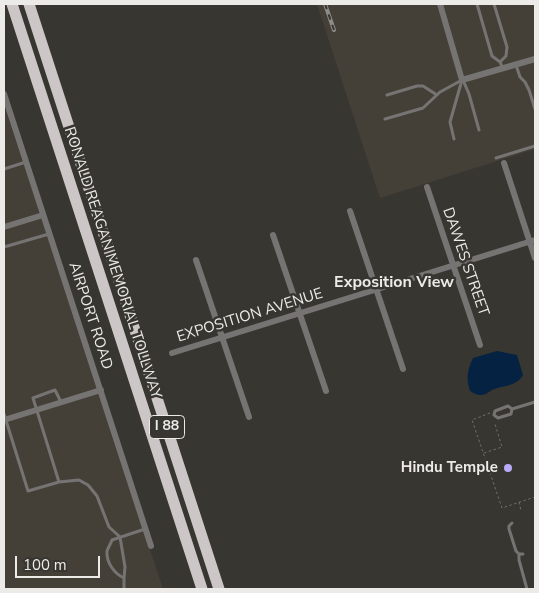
<!DOCTYPE html>
<html>
<head>
<meta charset="utf-8">
<style>
  body { margin:0 }
  #map { position:relative; width:539px; height:593px; overflow:hidden; background:#383631; font-family:"Nunito Sans",sans-serif }
  canvas { display:block }
  .frame { position:absolute; inset:0; border:5px solid #ecebe8; pointer-events:none }
  .scale { position:absolute; left:15px; top:556px; width:85px; height:22px; box-sizing:border-box; border:2px solid #ecebe8; border-top:0; padding-left:6px; font-size:15px; line-height:18px; white-space:nowrap; color:#ecebe8; -webkit-text-stroke:4px #383631; paint-order:stroke }
</style>
</head>
<body>
<div id="map">
<canvas width="539" height="593"></canvas>
<div class="frame"></div>
<div class="scale">100 m</div>
</div>
<script>
const g = document.querySelector('canvas').getContext('2d');
g.lineJoin = 'round';
function paint(path, color) { g.fillStyle = color; g.fill(path, 'evenodd'); }
function stroke(path, color, width, dash) { g.strokeStyle = color; g.lineWidth = width; g.lineCap = dash ? 'butt' : 'round'; g.setLineDash(dash || []); g.stroke(path); }
function label(font, color, halo, rows, align = 'center') {
  g.font = font + ' "Nunito Sans",sans-serif'; g.lineWidth = 5; g.setLineDash([]); g.textBaseline = 'middle'; g.strokeStyle = halo; g.fillStyle = color; for (const [text, x, y, turn = 0] of rows) {
    g.save(); g.translate(x, y); g.rotate((+turn || 0) * Math.PI / 180); g.textAlign = isNaN(turn) ? turn : align; if (halo) g.strokeText(text, 0, 0); g.fillText(text, 0, 0); g.restore();
  }
}
paint(new Path2D(`
  M317,4H535V149L380,198Z
  M4,105L100,396L163,589H4Z`), '#454037');
paint(new Path2D(`
  M497,351L517,355L523,375C516,387 503,385 492,390C488,392 486,395 481,395C476,395 474,393 470,391C466,378 467,371 473,358Z`), '#052242');
stroke(new Path2D(`
  M490,413L472,420L502,508L535,497
  M484,453L502,447L495,424
  M519,502L521,511`), '#716f6b', 1, [2.5, 2.5]);
stroke(new Path2D(`
  M477,4L492,56L500,62L503,69
  M494,4L507,47L506,56L500,62
  M516,65L520,77L525,82L529,90L535,109
  M463,80L469,94L479,130
  M387,95L417,86H423L437,95
  M385,119L423,108L440,92L462,80
  M454,139L450,122L462,80
  M496,158L535,146
  M4,169L26,162
  M4,247L49,234
  M61,402L55,390L33,398L59,482L79,480L88,485L97,496L109,527L120,537L125,567L124,578C115,574 106,563 107,551C108,548 111,543 112,540L145,529
  M512,409L508,406L495,411L494,415L498,418L511,414L512,409L535,402
  M4,414L28,491L59,482
  M512,523L509,526V529L516,551L519,554H523
  M519,554V560L527,589
  M124,589V578`), '#767373', 3);
stroke(new Path2D(`
  M440,4L462,80L535,59
  M4,94L151,546
  M504,163L535,258
  M427,187L480,345
  M350,211L403,369
  M4,227L43,215
  M273,235L326,391
  M196,260L249,417
  M172,353L535,240
  M4,420L101,390`), '#767373', 6);
stroke(new Path2D(`
  M12,4L202,589
  M29,4L219,589`), '#cdc6c6', 11);
const rail = new Path2D(`
  M325,4L334,30`);
stroke(rail, '#8e8c88', 4);
stroke(rail, '#383631', 2, [5.5]);
for (const [x, y, r, color] of [
  [508,468,5,"#b8abf7"]
]) { const dot = new Path2D(); dot.arc(x, y, r, 0, 2 * Math.PI); g.fillStyle = color; g.fill(dot); stroke(dot, '#383631', 2); }
for (const [x, y, w] of [
  [167,427,35]
]) { const box = new Path2D(); box.roundRect(x - w / 2, y - 11.5, w, 23, 4); g.fillStyle = '#383631'; g.fill(box); stroke(box, '#ecebe8', 1); }
label('bold 14px', '#ecebe8', null, [
  ["I 88",167,427]
]);
label('15px', '#ecebe8', '#383631', [
  ["DAWES STREET",465,262,71],
  ["RONALD REAGAN MEMORIAL TOLLWAY",112,263,72],
  ["AIRPORT ROAD",90,316,72],
  ["EXPOSITION AVENUE",250,316,-17]
]);
label('bold 15px', '#ecebe8', '#383631', [
  ["Hindu Temple",498,468]
], 'right');
label('bold 16px', '#ecebe8', '#383631', [
  ["Exposition View",394,283]
]);
</script>
</body>
</html>
